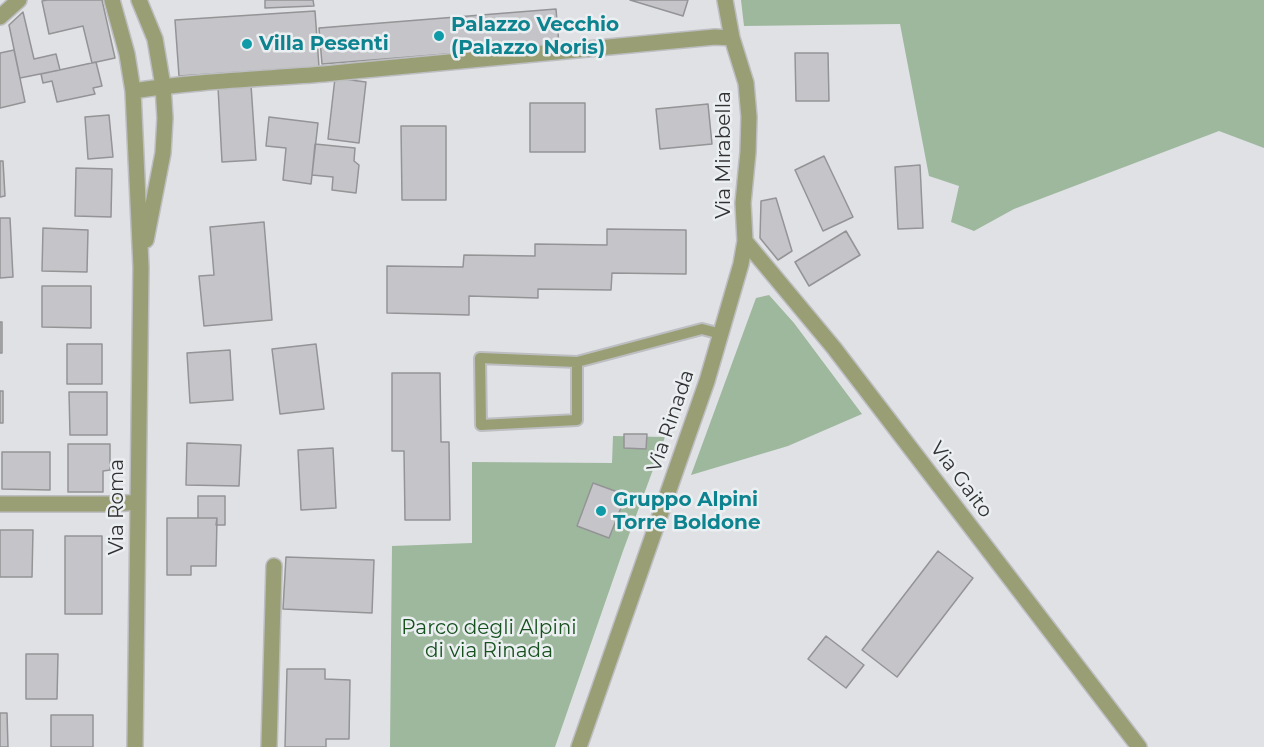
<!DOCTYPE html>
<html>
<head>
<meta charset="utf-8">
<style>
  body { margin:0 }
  canvas { display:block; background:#dfe1e4 }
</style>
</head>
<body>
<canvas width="1264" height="747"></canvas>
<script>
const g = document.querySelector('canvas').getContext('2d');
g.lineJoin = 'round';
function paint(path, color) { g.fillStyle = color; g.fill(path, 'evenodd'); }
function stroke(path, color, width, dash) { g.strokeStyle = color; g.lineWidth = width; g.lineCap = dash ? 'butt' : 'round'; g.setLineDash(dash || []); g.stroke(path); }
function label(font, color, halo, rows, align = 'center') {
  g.font = font + ' Montserrat,sans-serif'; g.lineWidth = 5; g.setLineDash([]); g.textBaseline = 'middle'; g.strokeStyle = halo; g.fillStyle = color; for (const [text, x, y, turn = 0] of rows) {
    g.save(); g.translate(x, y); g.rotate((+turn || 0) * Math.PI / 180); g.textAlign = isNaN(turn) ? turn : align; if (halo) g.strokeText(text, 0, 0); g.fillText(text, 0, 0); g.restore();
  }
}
paint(new Path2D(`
  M741,0H1264V148L1219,131L1014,209L974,231L951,222L959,186L929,176L900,24L744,26Z
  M769,295L794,323L862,414L788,446L691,475L756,298Z
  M613,436L665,437L623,551L555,747H390L392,546L472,543V462L612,463Z`), '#9eb89e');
const building = new Path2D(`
  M47,0H102L115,58L92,63L83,26L49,34L42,1Z
  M265,0H313L314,6L265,8Z
  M630,0H688L683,16Z
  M556,9L559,45L322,64L319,28Z
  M315,11L319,67L179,76L175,20Z
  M23,12L34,59L56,54L60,70L20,78L9,25Z
  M14,50L25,102L0,108V53Z
  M795,53H828L829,101H796Z
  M96,62L102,86L93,88L95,94L57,102L52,81L43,83L41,74Z
  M335,78L366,82L359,143L328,139Z
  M251,85L256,160L222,162L218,87Z
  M530,103H585V152H530Z
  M708,104L712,144L660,149L656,109Z
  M109,115L113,157L88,159L85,117Z
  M269,117L318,123L311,184L283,180L286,148L266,146Z
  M401,126H446V200H402Z
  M315,144L355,148L354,161L359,165L356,193L332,190L333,177L312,175Z
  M824,156L853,217L823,231L795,170Z
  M0,161H3L5,196L0,197Z
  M920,165L923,228L898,229L895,167Z
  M76,168L112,169L111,217L75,216Z
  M776,198L792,251L778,260L760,238L761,201Z
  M0,218H10L13,277L0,278Z
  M264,222L272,320L204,326L199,276L214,275L210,227Z
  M43,228L88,230L87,272L42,271Z
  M607,229L686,230V274L612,273L611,290L538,289V298L469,296V315L387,313V266L463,267L464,255L535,256V244L607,245Z
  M846,231L860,255L809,286L795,262Z
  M42,286H91V328L42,327Z
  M0,322H2V353H0Z
  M67,344H102V384H67Z
  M316,344L324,409L280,414L272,349Z
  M230,350L233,400L190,403L187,353Z
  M392,373H440L441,442H449L450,520H405L404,451H392Z
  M0,391H3V423H0Z
  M69,392H107V435H70Z
  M624,434H647L646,449L624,448Z
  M187,443L241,445L239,486L186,485Z
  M68,444H110V470L103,471V492H68Z
  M333,448L336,508L301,510L298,450Z
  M2,452H50V490L2,489Z
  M593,483L626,495L609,538L577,526Z
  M198,496H225V525H216L217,518H198Z
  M167,518H217L216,566H191V575H167Z
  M0,530H33L32,577H0Z
  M65,536H102V614H65Z
  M938,551L973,578L897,677L862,650Z
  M286,557L374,560L372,613L283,609Z
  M826,636L864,665L846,688L808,659Z
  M26,654H58L57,699H26Z
  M287,669H325V679L350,680L349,739H326V747H285Z
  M0,713H7L8,747H0Z
  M51,715H93V747H51Z`);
paint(building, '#c5c5c9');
stroke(building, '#949497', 1.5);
const lane = new Path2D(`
  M577,362V420L481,425L480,358L577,362L702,329L721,334`);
const street = new Path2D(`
  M112,0L127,54L133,91L141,267L135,747
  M139,0L155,39L163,86L165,118L163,153L146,240
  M0,17L19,0
  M133,91C196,81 260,79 324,74C454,61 584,49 715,37L732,38
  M745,241L834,348L1139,747
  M0,504H115L138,502
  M269,747L274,566
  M579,747L707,381L741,264L745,241L743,203L748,152L749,117L746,83L732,38L725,0`);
stroke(lane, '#bcbec1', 14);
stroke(street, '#bcbec1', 18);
stroke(lane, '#9a9e74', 10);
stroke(street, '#9a9e74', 15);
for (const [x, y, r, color] of [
  [439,36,6,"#0f9aa8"],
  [247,44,6,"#0f9aa8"],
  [601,511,6,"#0f9aa8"]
]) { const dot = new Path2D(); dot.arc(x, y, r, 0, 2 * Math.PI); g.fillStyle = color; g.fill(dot); stroke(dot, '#eceff1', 2); }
label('bold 20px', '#0d838f', '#eceff1', [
  ["Palazzo Vecchio",451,25],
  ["(Palazzo Noris)",451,48],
  ["Villa Pesenti",259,44],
  ["Gruppo Alpini",613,500],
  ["Torre Boldone",613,523]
], 'left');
label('20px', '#313233', '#eceff1', [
  ["Via Mirabella",724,155,-90],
  ["Via Rinada",671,421,-71],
  ["Via Gaito",961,480,53],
  ["Via Roma",117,507,-90]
]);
label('20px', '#16511e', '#eceff1', [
  ["Parco degli Alpini",489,628],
  ["di via Rinada",489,651]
]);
</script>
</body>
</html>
